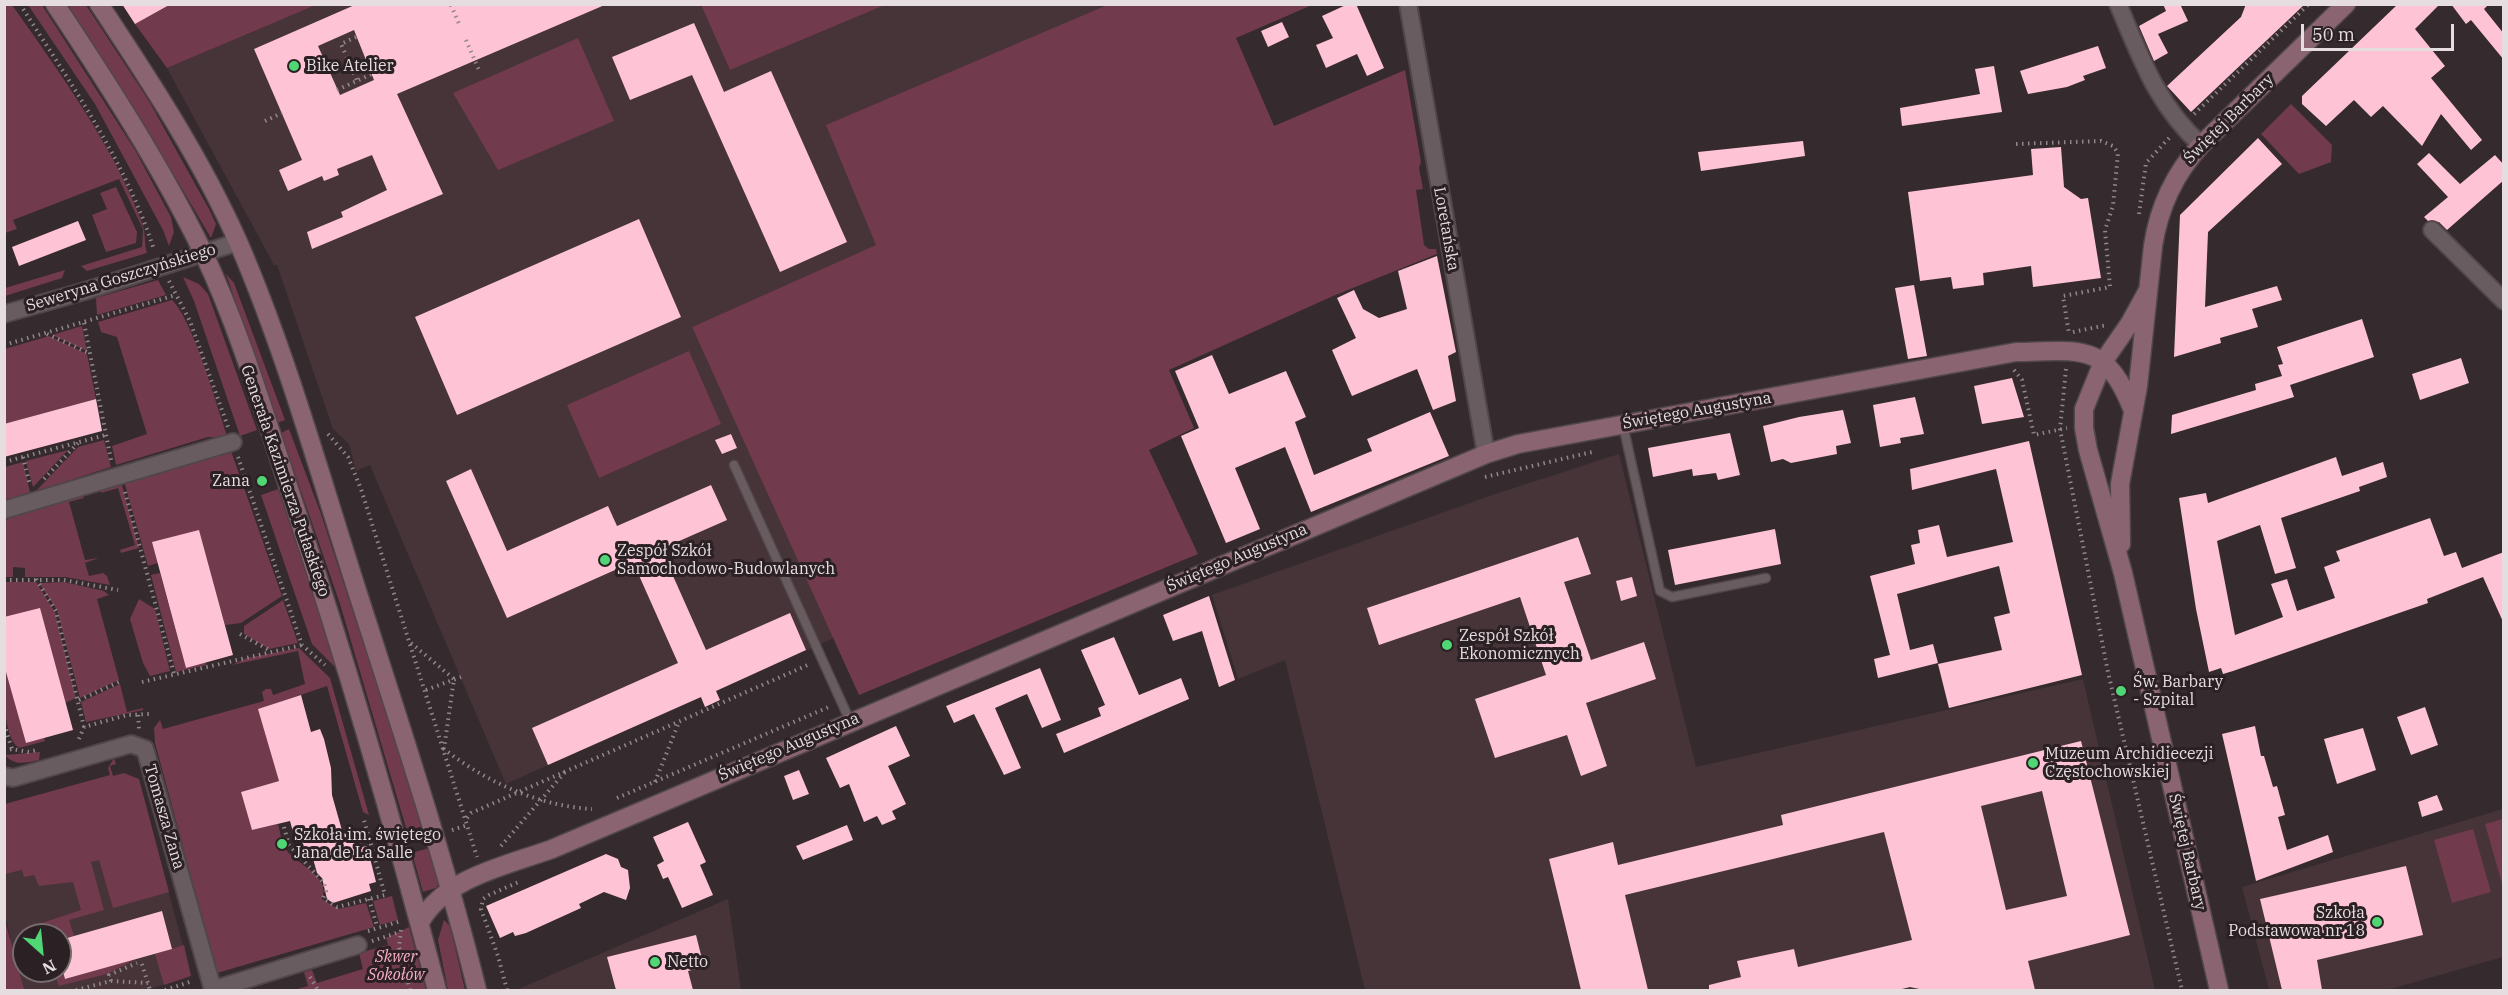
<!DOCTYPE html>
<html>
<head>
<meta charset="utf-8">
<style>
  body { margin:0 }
  #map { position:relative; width:2508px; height:995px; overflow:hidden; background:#352a2d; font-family:"IBM Plex Serif",serif }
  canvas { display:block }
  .frame { position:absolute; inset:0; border:6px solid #e5dddf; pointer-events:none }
  .north { position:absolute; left:12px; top:923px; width:60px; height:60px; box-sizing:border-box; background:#2b2023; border:2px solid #756c6e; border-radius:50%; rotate:153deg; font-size:16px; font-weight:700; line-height:24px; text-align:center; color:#e5dddf }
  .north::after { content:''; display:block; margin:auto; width:21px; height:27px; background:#50d674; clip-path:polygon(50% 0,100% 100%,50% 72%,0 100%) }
  .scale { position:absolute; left:2301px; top:24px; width:153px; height:27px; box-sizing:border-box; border:3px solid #e5dddf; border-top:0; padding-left:8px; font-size:18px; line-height:21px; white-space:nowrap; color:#e5dddf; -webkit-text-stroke:4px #2b2023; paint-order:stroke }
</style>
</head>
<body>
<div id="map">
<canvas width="2508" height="995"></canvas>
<div class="frame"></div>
<div class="north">N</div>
<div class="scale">50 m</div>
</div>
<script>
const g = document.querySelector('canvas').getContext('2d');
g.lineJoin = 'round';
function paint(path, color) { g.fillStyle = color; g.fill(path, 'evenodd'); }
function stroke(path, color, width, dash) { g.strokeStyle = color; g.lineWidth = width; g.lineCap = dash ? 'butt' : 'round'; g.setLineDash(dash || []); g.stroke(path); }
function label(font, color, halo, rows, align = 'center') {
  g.font = font + ' "IBM Plex Serif",serif'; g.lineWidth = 6; g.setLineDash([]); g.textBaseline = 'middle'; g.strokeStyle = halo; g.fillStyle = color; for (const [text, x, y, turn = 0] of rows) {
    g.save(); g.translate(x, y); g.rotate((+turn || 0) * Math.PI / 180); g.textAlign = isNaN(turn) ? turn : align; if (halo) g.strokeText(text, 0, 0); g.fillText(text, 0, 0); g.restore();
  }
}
paint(new Path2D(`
  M316,5H701L730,70L885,5H1107L827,125L877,245L692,327L834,638L716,691L720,700L705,707L700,697L506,784L370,465L356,471L349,444L333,429L277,265H274L167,68Z
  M1619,454L1696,767L2083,679L2155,990H1365L1285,660L1238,679L1212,595L1492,495Z
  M140,784L191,976L147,990H18L5,939L11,938L5,917V818ZM24,935H60V971H24Z
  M2503,809V957L2387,990H2269L2242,887Z
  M728,899L741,990H516Z`), '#463439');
paint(new Path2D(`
  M4,5H12C58,70 117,151 143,226C146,235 144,244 147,253L87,271L81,266L142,247L143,229L119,179L13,220L17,229L5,233Z
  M28,5H42L135,150L171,217L174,232L169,246L163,230L95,104Z
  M68,5H86L149,101L209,209L216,224L211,238L141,119Z
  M165,5H316L167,68L135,24L166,7Z
  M701,5H885L730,70Z
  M1107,5H1312L1236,38L1274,126L1405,70L1421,162L1419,168L1423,189L1416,190L1424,245L1429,249H1436L1437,254L1333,296L1169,370L1194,428L1149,450L1198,554L859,695L692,327L876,245L826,125Z
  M578,38L614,121L498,170L453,93Z
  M2291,104L2332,145L2331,162L2299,174L2261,134Z
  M116,187L137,232L136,243L106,252L92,215L107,209L100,193Z
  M65,270L62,278L5,296V288Z
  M226,274L234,283L285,420L277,423Z
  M183,277L199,284L208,294L257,430L240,436L194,301Z
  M158,280L166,295L97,315L96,298Z
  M172,300C193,320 217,407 228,438L208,437L116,465L112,446L147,434L117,337L101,332L98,322Z
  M82,326L87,351L52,335Z
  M49,336L87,354L96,399L5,424V349Z
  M689,351L721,424L599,478L567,405Z
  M289,429L321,514L423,826L407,831L340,604L281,433Z
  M104,440L111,467L36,491L78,447Z
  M230,448L282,596L241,623L225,625L199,531L153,542L158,563L148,566L124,481Z
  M68,450L33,487L26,461Z
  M23,462L30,492L5,501V467Z
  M121,482L139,548L121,553L120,550L135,545L118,488L101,493L102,488Z
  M278,489L338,670L312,644L261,495Z
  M81,495L84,498L69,502L85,560L99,558L85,563L89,576L103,573L107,576L110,585L65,577H25V568L13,567V577H5L4,524L8,518Z
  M160,573L186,668L206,662V665L176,672L151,575Z
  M5,582H36L55,612L76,698L65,703L5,617Z
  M64,582L104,591L109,595L97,599L119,680L80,698L57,610L39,583Z
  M139,599L155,609L170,671L150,676L143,663L130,619Z
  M283,600L298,643L269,649L244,634V626Z
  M299,648L330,678L369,815L363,812L327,686L259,709L279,781L241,792L252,830L278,824C280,831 281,841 285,848C294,864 332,875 322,899L338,909L366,903L374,927L217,973L155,743L154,728L160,720L163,729L264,701L262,692L266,689H271L273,695L305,684L298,651L232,665L247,658Z
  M4,665L26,743L44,738L45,741L19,748C1,735 5,686 4,665Z
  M120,684L127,712L143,708V710L86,722L81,702Z
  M40,752L39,760C25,763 14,766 5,755Z
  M114,758L116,764L110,766L113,776L124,773L139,779L169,892L113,908L99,860L91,862L104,910L69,920L74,936L65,938L63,934L56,935L53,924L26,932V935L22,936L21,930L81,910L73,882L39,886L34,875L24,877L22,870L5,874V804L110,775L108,768Z
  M2503,819H2504L2503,887L2485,824Z
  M2473,829L2491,892L2452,903L2434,840Z
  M429,848L439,884L436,888L423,892L412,853Z
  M392,896L398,920L380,925L373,901Z
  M4,917L24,989L41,990H5Z
  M444,920L450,926L465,990H448L438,940Z
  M409,927L426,990H294L308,986L304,972L312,970L317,983L363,969L359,953L388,945L386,938Z
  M184,945L191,976L164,985L155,954Z
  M136,959L107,974L59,986L54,971H60V961L65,979Z`), '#723a4d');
paint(new Path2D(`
  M122,4H171L135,24Z
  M357,4H607L397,94L443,194L312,249L307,232L343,217L341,212L387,190L372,155L337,169L339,175L324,181L322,176L288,191L279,170L302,160L254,49ZM354,30L374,80L340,95L318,46Z
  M1348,4H1356L1384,68L1367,76L1357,54L1326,68L1316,45L1333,38L1322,16Z
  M2163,4H2180L2188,21L2158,34L2168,53L2154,61L2139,26L2166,11Z
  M2246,4H2305L2191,112L2167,86L2241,17Z
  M2398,4H2440L2415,29L2445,66L2431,78L2482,140L2471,150L2441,114L2422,146L2383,106L2371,117L2354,100L2326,126L2302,104V96Z
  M2451,4H2489L2484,9L2504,34V60L2471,20L2466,24Z
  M1282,22L1289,37L1268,47L1261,31Z
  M694,23L724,92L771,71L847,242L780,272L692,75L630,100L612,57Z
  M2098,46L2106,68L2083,76L2085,80L2067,87L2028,94L2020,71Z
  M1994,66L2002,112L1902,126L1900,108L1980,94L1975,69Z
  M2258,138L2282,164L2208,232L2205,307L2277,286L2282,300L2252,309L2258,327L2220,338L2221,343L2174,357L2180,215Z
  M1803,141L1805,156L1701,171L1698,152Z
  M2061,147L2064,187L2081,199L2088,198L2101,278L2033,287L2031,266L1983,273L1984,285L1953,289L1951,277L1920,281L1908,192L2033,175L2031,149Z
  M2429,153L2460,184L2495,155L2504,165V180L2447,230L2439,222L2428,221L2424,217L2448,197L2417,164Z
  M639,219L681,317L457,415L415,317Z
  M78,221L86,240L19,266L12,247Z
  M1437,256L1456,352L1448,356L1456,401L1433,410L1417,369L1352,396L1332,350L1356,338L1337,298L1354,290L1363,309L1379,318L1407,309L1398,271Z
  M1914,285L1927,356L1908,359L1895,288Z
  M2362,319L2374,357L2290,385L2294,397L2171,434L2172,415L2256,390L2255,384L2282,376L2278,365L2283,364L2277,347Z
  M1212,355L1229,394L1286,371L1306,417L1295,422L1314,475L1372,451L1367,439L1430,412L1449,456L1311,512L1285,447L1235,468L1260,529L1226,543L1181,436L1199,428L1175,371Z
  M2461,358L2469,383L2420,400L2412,374Z
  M2012,378L2024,417L1982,424L1974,386Z
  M1915,397L1924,434L1900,438L1901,443L1880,447L1873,405Z
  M96,399L102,431L4,457V424Z
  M1843,410L1851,443L1836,446L1837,454L1791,463L1783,459L1771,462L1763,426L1799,417Z
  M1730,433L1740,475L1718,480L1716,473L1693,476L1692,469L1653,477L1648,448Z
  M731,434L737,448L722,454L715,440Z
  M2029,441L2082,675L1949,708L1938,664L2002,650L1994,617L2010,613L1999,566L1897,594L1910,650L1933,644L1938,663L1878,678L1874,659L1890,655L1870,576L1915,564L1911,545L1920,543L1918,530L1939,525L1947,557L2013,542L1996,469L1912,490L1910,469Z
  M2336,457L2342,476L2383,462L2387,477L2359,487L2360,491L2281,518L2296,568L2275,574L2260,525L2217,541L2235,635L2283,617L2271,584L2287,579L2297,611L2335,598L2324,567L2340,561L2336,551L2430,518L2444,556L2456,552L2462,568L2504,552V624L2483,577L2427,599L2428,603L2373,622L2233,671L2223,674L2221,668L2209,672L2196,609L2179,498L2206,493L2208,503Z
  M471,469L507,551L608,506L617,526L711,485L727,520L661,549L706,650L790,613L806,650L716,691L720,700L705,707L701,697L548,765L532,728L678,663L633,562L507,618L446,481Z
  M1775,529L1781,564L1675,585L1668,550Z
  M199,530L233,655L186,668L152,542Z
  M1578,537L1591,574L1564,582L1591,660L1644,642L1656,679L1586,703L1607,766L1581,776L1567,735L1495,758L1475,699L1546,675L1520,597L1379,645L1367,608Z
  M1632,577L1637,596L1621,601L1616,581Z
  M1209,596L1235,680L1219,687L1202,631L1173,641L1163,615Z
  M40,608L73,730L26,743L4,665V617Z
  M1114,637L1139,695L1181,678L1189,699L1064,753L1056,734L1101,716L1098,708L1105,705L1081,650Z
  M1040,668L1061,720L1042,728L1027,694L995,708L1021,768L1004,775L974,714L954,723L946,706Z
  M301,695L311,732L320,729L324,739L331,768L332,795L343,834L358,830L362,847L367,846L376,882L369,884L371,891L333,903L327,899L322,878L317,873L312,855L306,857L302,841L296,843L290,821L252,830L241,792L279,781L258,709Z
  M2425,707L2438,745L2411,755L2397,717Z
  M896,726L910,756L888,766L906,804L892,811L896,819L882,825L877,816L864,822L849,784L840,788L826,758Z
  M2255,726L2261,756H2264L2273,787L2277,786L2285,815L2278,817L2287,850L2328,835L2333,852L2256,881L2222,734Z
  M2363,728L2376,770L2337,784L2324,739Z
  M2081,741L2130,935L2028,961L2035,990H1924L1910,987L1898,990H1709V985L1741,977L1737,961L1794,949L1798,967L1912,940L1884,832L1625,895L1648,990H1581L1549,859L1613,842L1618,865L1783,825L1781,815ZM2042,791L2067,896L2006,910L1981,806Z
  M799,770L809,794L793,800L784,776Z
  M2437,795L2443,810L2422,817L2418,802Z
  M688,822L706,862L700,865L713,895L682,908L668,877L663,879L657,865L664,861L653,837Z
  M847,825L853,840L803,860L796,846Z
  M606,854L618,859L621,867L628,870L630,888L626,900L604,892L579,904L581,908L526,933L515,936L513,932L500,938L486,906Z
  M2406,866L2423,935L2317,960L2322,990H2282L2260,899Z
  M162,911L172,949L65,979L60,961V940Z
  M696,935L704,967L688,971L693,990H616L607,957Z`), '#fec3d4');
const lane = new Path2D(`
  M1623,425L1660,591L1672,597L1766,578
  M734,465L850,721`);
const street = new Path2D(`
  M1408,4L1486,454
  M2118,4C2141,58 2157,105 2201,145
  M2432,230L2504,301
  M4,314L85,291L238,242
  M4,510L233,442
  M4,776L13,778L131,744L145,749L213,990
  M212,990L358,945`);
const secondary = new Path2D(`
  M55,4C108,84 161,166 203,252C240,330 265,416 292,498C346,661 394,825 437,990
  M99,4C150,81 202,160 239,244C288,358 321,479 359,597C401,728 444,857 477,990
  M2147,292L2130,323L2103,362L2084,409V428L2088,450L2123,573L2219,990
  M2121,544L2120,484L2138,386L2153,246C2159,207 2174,174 2201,145L2346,4
  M420,922C446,877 505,866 552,849L1486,454L1518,444L2016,352C2080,351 2105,341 2132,408`);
stroke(lane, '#51474a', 11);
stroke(street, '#51474a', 20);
stroke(secondary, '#51474a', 21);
stroke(new Path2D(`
  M20,4C70,83 126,161 154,250
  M451,5L460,26
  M356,37L341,44L357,81
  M466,40L479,70
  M337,90L372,74
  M2194,114L2309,4
  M265,121L282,113
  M2016,144L2101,141L2113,146L2118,153L2113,206L2105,230L2110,287L2063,296L2069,334
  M2139,214L2146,163L2169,138
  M169,281L190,321L228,427
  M84,323L111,460
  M2073,332L2107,325
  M47,334L89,353
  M4,345L176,295
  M2066,369L2060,429L2108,672L2182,990
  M2014,370L2022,380L2034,435L2067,428
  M328,434L348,457L361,489L477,857
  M23,457L30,485
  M238,457L302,645L325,665
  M4,462L106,435
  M1485,477L1592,452
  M44,479L78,443
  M125,492L175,677
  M36,579L56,611L84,727
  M4,580H64L118,590
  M240,634L269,650
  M411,643L454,679L444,749C486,782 539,806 592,809
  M142,682L302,645
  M426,690L461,677
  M79,700L119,682
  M138,715L139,729
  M4,724L12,749L29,752L37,750
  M79,739L84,727L127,715L150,714
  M4,751L12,749
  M655,782L679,722
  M617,798L831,706
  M467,818L471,813L810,664
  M284,827L289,845L324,883L326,891L323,898L337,907L385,895L364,820
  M452,830L468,825
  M501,846L565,772
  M369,899L377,926
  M401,930L399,947L410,990
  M368,931L401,921
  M372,941L400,932
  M142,964L150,990
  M310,977L318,990
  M111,981L109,975L137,963
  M76,990L111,981L148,983
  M165,990L193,981
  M507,990L498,956L481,909L483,899L489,895L521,881`), '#91888b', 4, [1.5, 4.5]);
stroke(lane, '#695c60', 8);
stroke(street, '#695c60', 16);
stroke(secondary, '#8a6571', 18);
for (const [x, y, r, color] of [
  [294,66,6,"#50d674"],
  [262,481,6,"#50d674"],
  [605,560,6,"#50d674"],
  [1447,645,6,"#50d674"],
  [2121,691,6,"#50d674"],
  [2033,763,6,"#50d674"],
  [282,844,6,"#50d674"],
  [2377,922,6,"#50d674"],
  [655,962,6,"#50d674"]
]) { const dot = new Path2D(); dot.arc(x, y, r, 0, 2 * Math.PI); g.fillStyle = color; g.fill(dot); stroke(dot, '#2b2023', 2); }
label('16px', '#e5dddf', '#2b2023', [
  ["Bike Atelier",306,66],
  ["Zana",250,481,"right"],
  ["Zespół Szkół",617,551],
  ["Samochodowo-Budowlanych",617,569],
  ["Zespół Szkół",1459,636],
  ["Ekonomicznych",1459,654],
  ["Św. Barbary",2133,682],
  ["- Szpital",2133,700],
  ["Muzeum Archidiecezji",2045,754],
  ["Częstochowskiej",2045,772],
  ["Szkoła im. świętego",294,835],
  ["Jana de La Salle",294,853],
  ["Szkoła",2365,913,"right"],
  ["Podstawowa nr 18",2365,931,"right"],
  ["Netto",667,962]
], 'left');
label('16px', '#e5dddf', '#2b2023', [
  ["Świętej Barbary",2229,119,-45],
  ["Loretańska",1446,229,80],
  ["Seweryna Goszczyńskiego",121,278,-17],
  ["Świętego Augustyna",1697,411,-10],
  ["Generała Kazimierza Pułaskiego",285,481,71],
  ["Świętego Augustyna",1237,558,-23],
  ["Świętego Augustyna",789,747,-23],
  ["Tomasza Zana",164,817,74],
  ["Świętej Barbary",2187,852,77]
]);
label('italic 16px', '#f9b0c6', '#2b2023', [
  ["Skwer",396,957],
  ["Sokołów",396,975]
]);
</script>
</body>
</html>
